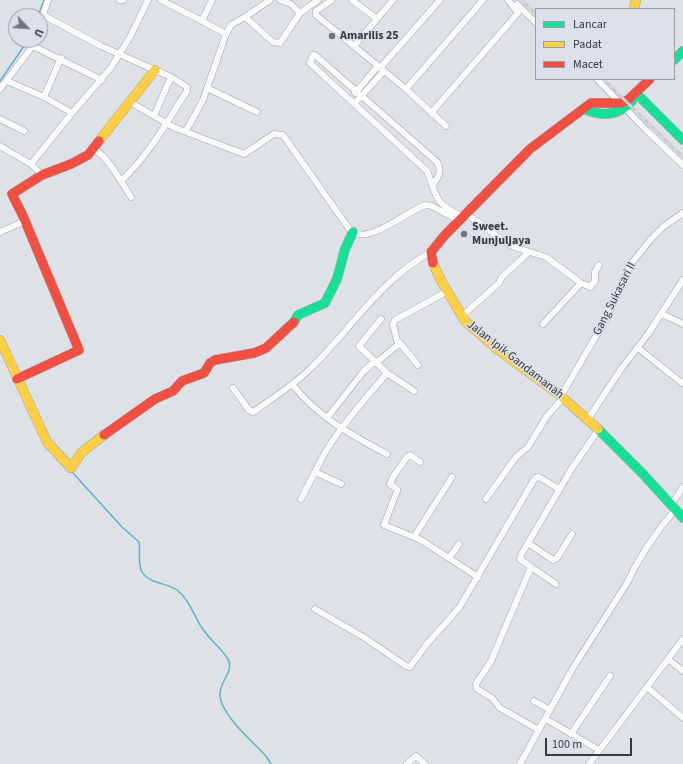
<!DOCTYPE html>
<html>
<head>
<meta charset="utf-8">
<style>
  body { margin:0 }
  #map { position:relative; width:683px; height:764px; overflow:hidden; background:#dee1e6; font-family:"Source Sans 3",sans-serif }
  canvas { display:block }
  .legend { position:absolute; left:535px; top:8px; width:140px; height:72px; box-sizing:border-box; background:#dbe0ea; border:1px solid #9a9ea5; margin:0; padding:5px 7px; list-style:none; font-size:12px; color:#383a3e }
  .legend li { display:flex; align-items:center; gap:8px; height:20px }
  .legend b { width:20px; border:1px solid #9a9ea5 }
  .north { position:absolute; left:8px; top:8px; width:40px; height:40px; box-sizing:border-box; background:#dbe0ea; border:1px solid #9a9ea5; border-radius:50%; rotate:115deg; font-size:11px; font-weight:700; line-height:16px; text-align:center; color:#383a3e }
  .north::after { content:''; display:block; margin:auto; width:14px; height:18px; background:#727479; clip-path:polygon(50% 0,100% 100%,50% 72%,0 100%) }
  .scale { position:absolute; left:545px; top:738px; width:87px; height:18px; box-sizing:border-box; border:2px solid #383a3e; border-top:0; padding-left:5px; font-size:12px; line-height:14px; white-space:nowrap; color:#383a3e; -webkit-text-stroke:3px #dbe0ea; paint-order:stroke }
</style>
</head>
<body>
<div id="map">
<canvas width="683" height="764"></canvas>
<ul class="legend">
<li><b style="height:5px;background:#16e098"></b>Lancar</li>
<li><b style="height:5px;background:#ffcf43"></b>Padat</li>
<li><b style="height:5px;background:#f24e42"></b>Macet</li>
</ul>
<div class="north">U</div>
<div class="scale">100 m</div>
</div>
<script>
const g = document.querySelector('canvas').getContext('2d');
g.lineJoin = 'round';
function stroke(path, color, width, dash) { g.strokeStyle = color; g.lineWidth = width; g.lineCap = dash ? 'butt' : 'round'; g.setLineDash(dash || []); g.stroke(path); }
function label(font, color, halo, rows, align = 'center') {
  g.font = font + ' "Source Sans 3",sans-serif'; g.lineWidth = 3; g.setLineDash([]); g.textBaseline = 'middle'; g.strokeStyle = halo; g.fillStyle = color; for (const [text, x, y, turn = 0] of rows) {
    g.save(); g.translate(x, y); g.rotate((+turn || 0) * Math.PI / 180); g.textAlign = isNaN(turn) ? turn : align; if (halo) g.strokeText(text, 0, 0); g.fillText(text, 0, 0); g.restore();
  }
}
stroke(new Path2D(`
  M38,16L44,0
  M0,81L28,40
  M72,472L122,527L139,542C141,551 137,563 142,572C148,583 167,583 177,590C189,599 194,616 202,628C209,639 221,648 228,659C235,671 218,683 220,696C222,716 252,741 266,756L271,764`), '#62b0c6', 1.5);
const street = new Path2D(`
  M119,0H123
  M161,0L202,21
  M212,0L202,21L226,34
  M280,0L291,4L300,13
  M332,0L316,11V15L406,89L446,126
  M352,0L377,19
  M517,4L536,23
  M43,15L101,46L171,77L187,87V91C165,124 150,154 121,181
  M245,17L270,0
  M40,23L48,0
  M355,45L393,0
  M33,46L102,80
  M380,68L440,0
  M597,79L647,131L683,165
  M7,81L44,97L72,113
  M207,88L257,112
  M0,89L29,51L35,40
  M406,89L483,0
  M355,93L378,66
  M44,97L61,58
  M130,102L173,127L244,154L274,134L283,135L345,223C347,226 350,230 353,232C370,244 408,210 426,205L432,206L459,221
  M354,104L384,71
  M431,113L518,13L508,0
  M154,116L171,77
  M0,119L24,131
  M186,131L203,100L226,34L231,25L245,17L273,42L280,43L300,13L318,0
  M0,146L31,164L42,175
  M94,150C105,152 124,186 131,197
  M31,164L72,113L110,69L130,37L148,0
  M433,185C438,177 443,171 437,162L315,55H313L310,63L427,171C439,200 432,201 463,217
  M467,214L505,242L514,247L546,257L581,283L590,287L595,281V272L599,265
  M0,232L25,221
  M662,314L683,324
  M461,317L499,283L502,277L529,252
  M543,324L581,283
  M398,344L393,325L395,320L446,292
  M638,348L682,383
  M376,363L400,343L418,365
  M387,373L414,391
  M292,384C318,417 351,435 387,454
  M233,388L249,410L253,412C273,398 294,385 311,368C351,329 381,279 431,252
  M561,396L606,319L631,264L651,239L664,226L683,213
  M327,418L363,372L374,362
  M588,419L621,369L648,334L683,280
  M420,462L410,455L407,457L393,477L390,484L397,489V491L384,525L421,540L478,577
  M341,484L315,472C330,437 363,402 387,373L359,346L381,319
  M301,499L315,472
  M486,499L516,457L528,447L547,416L563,398
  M671,505L683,487
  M414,537L452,477
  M528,543L553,560L557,558L572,534
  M449,558L459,544
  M531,567L556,584
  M315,609L365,638L406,666L410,667L426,645L459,608L535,478L539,477L559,489
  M668,659L683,671
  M647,687L683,718
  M534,701L550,710
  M546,719L599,750
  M539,730L500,708L492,698L477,689L476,684L491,661L531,567L520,559L521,555L572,468L599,429
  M571,734L610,676
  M407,764L416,756L425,764
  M520,764L573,668L627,583C639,557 656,532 675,510
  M589,764L683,639`);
const fast = new Path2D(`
  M674,60L683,51
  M638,95L683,140
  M584,109C602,117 618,116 632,101
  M294,322L298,315L325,303L337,279L345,249L353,232
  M598,429L643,474L683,518`);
const slow = new Path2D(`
  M634,9L636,0
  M99,141L155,70
  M433,263L440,279L465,321L497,349L561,396L598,429
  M0,340L47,442L71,468L82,452L104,435`);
const jam = new Path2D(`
  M433,263L431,252L445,235L530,149L591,103H622L629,99L650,79
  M17,379L79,350L23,216L12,194L42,175L71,164L88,155L99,141
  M104,435L155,399L173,391L182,381L204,373L210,363L215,360L254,353L266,348L294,322`);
stroke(street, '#a2a4a8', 7);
stroke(fast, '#a2a4a8', 10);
stroke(slow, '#a2a4a8', 10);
stroke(jam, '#a2a4a8', 10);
stroke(street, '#fafafb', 6);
stroke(fast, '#16e098', 9);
stroke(slow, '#ffcf43', 9);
stroke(jam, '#f24e42', 9);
const rail = new Path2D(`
  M522,0L536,14
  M603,79L683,157`);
stroke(rail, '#c8c9cb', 3);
stroke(rail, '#dbe0ea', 1.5, [4.5]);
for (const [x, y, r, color] of [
  [332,36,4,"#727479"],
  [464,234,4,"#727479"]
]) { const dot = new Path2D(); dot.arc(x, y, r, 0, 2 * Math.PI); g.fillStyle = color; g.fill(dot); stroke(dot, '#dbe0ea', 1.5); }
label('bold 12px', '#383a3e', '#dbe0ea', [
  ["Amarilis 25",340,36],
  ["Sweet.",472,227],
  ["Munjuljaya",472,241]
], 'left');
label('12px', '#383a3e', '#dbe0ea', [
  ["Gang Sukasari II",615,299,-63],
  ["Jalan Ipik Gandamanah",515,360,38]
]);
</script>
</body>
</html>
